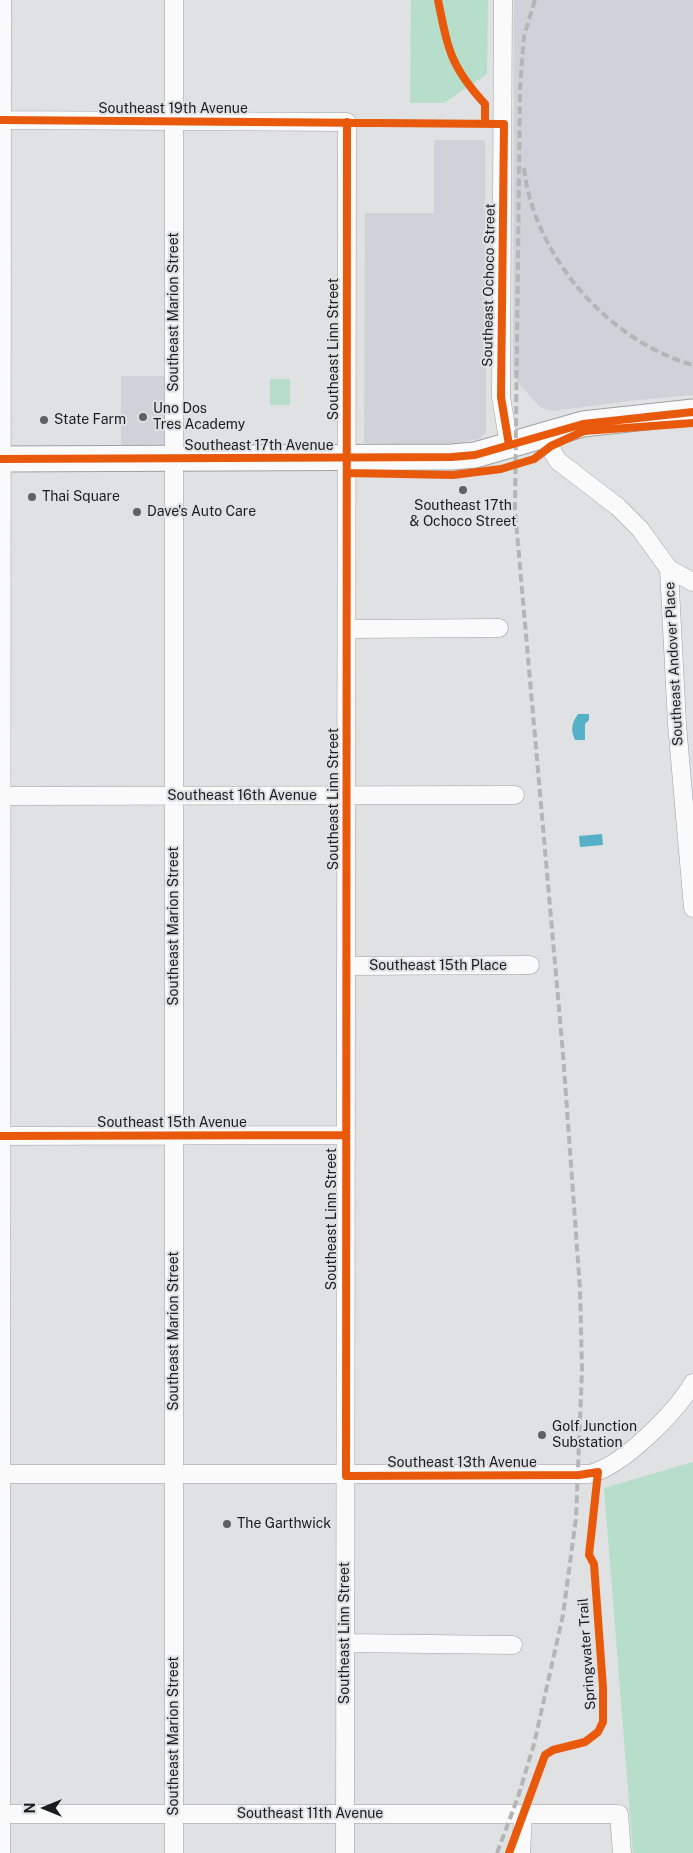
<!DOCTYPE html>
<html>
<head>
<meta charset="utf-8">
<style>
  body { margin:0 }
  #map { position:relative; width:693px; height:1853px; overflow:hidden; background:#e0e1e3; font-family:"Public Sans",sans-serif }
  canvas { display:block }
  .north { position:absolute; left:20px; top:1783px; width:50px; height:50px; -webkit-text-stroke:4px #dfe1e4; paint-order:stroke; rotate:270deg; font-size:14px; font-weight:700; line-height:20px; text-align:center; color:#1b1c1d }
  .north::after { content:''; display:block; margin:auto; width:18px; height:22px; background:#1b1c1d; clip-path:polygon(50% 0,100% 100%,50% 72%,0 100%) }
</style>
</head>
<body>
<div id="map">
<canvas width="693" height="1853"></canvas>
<div class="north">N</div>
</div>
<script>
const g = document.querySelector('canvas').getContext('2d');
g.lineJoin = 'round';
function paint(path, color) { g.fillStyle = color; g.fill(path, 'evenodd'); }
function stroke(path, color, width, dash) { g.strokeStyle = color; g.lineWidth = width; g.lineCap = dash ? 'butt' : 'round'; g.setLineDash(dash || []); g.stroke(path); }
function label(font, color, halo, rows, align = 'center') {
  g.font = font + ' "Public Sans",sans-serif'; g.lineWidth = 4; g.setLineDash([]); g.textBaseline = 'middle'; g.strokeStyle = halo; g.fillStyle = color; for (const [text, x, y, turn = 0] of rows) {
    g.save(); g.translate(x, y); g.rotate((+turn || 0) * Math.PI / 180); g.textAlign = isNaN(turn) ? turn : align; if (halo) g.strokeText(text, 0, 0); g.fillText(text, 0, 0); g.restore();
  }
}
paint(new Path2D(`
  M514,0H693V395L638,400L553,411L542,408L533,400L513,376Z
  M434,140H485L486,432L481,438L460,443L434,445L364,443L365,213H434Z
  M121,376H166V448L121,449Z`), '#cfd2d8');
paint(new Path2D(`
  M411,0H488L487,74L444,103H410Z
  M270,379H290V405H270Z
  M693,1462V1853H633L604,1488Z`), '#b6decb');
paint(new Path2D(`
  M578,714H589V720L585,724V740H575C570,729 572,723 578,714Z
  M602,834L603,845L580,847L579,836Z`), '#56b1c8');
const minor = new Path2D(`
  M503,0L501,397L509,445
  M0,120L347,122L345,1853
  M548,432L553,453L558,461L618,507L640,529L669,569L693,582
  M669,569L677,724L693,908
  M347,629L499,628
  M0,796L515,795
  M347,966L530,965
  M0,1136L345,1135
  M0,1474H589C622,1467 676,1412 693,1383
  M345,1643L513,1645
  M0,1814H619L622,1853
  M1,1853L2,0
  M174,1853V0
  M521,1853L523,1815`);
const secondary = new Path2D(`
  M0,459L452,457L475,455L583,424L693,412`);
stroke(minor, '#9fa0a1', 19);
stroke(secondary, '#9fa0a1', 27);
stroke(minor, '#fafafb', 18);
stroke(secondary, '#fafafb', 25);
stroke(new Path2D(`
  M524,168C534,256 608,341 693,365
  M497,1853L518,1797L534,1744L563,1615L576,1518L582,1370L580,1289L563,1054L515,510L520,88L524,36L535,0`), '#b4b5b5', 4, [8, 4]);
stroke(new Path2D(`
  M438,0C448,49 450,66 485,104V124
  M0,120L504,124L501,397L509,445
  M347,122L346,1476L579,1475L598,1472L589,1555L594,1564L603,1688V1722L598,1732L585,1742L553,1750L545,1755L509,1853
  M0,459L452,457L475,455L583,424L693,412
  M347,473L453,475L501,469L534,459L551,446L584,431L693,423
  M0,1136L345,1135`), '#e8590c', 8);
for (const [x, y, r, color] of [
  [143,417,5,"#606162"],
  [44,420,5,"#606162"],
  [463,490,5,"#606162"],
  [32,497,5,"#606162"],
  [137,512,5,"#606162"],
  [542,1435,5,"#606162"],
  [227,1524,5,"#606162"]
]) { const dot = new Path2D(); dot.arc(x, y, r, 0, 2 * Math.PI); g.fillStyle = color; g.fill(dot); stroke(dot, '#dfe1e4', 2); }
label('14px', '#1b1c1d', '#dfe1e4', [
  ["Southeast 19th Avenue",173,109],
  ["Southeast Ochoco Street",489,285,-89],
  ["Southeast Marion Street",174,312,-90],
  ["Southeast Linn Street",334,349,-90],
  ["Southeast 17th Avenue",259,446],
  ["Southeast Andover Place",674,664,-93],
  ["Southeast 16th Avenue",242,796],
  ["Southeast Linn Street",334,799,-90],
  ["Southeast Marion Street",174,926,-90],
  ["Southeast 15th Place",438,966],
  ["Southeast 15th Avenue",172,1123],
  ["Southeast Linn Street",332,1219,-90],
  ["Southeast Marion Street",174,1331,-90],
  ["Southeast 13th Avenue",462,1463],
  ["Southeast Linn Street",345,1633,-90],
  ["Springwater Trail",587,1654,-94],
  ["Southeast Marion Street",174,1736,-90],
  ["Southeast 11th Avenue",310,1814]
]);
label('14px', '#1b1c1d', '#dfe1e4', [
  ["Uno Dos",153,409],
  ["Tres Academy",153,425],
  ["State Farm",54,420],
  ["Thai Square",42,497],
  ["Southeast 17th",463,506,"center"],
  ["& Ochoco Street",463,522,"center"],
  ["Dave's Auto Care",147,512],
  ["Golf Junction",552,1427],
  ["Substation",552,1443],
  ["The Garthwick",237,1524]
], 'left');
</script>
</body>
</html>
